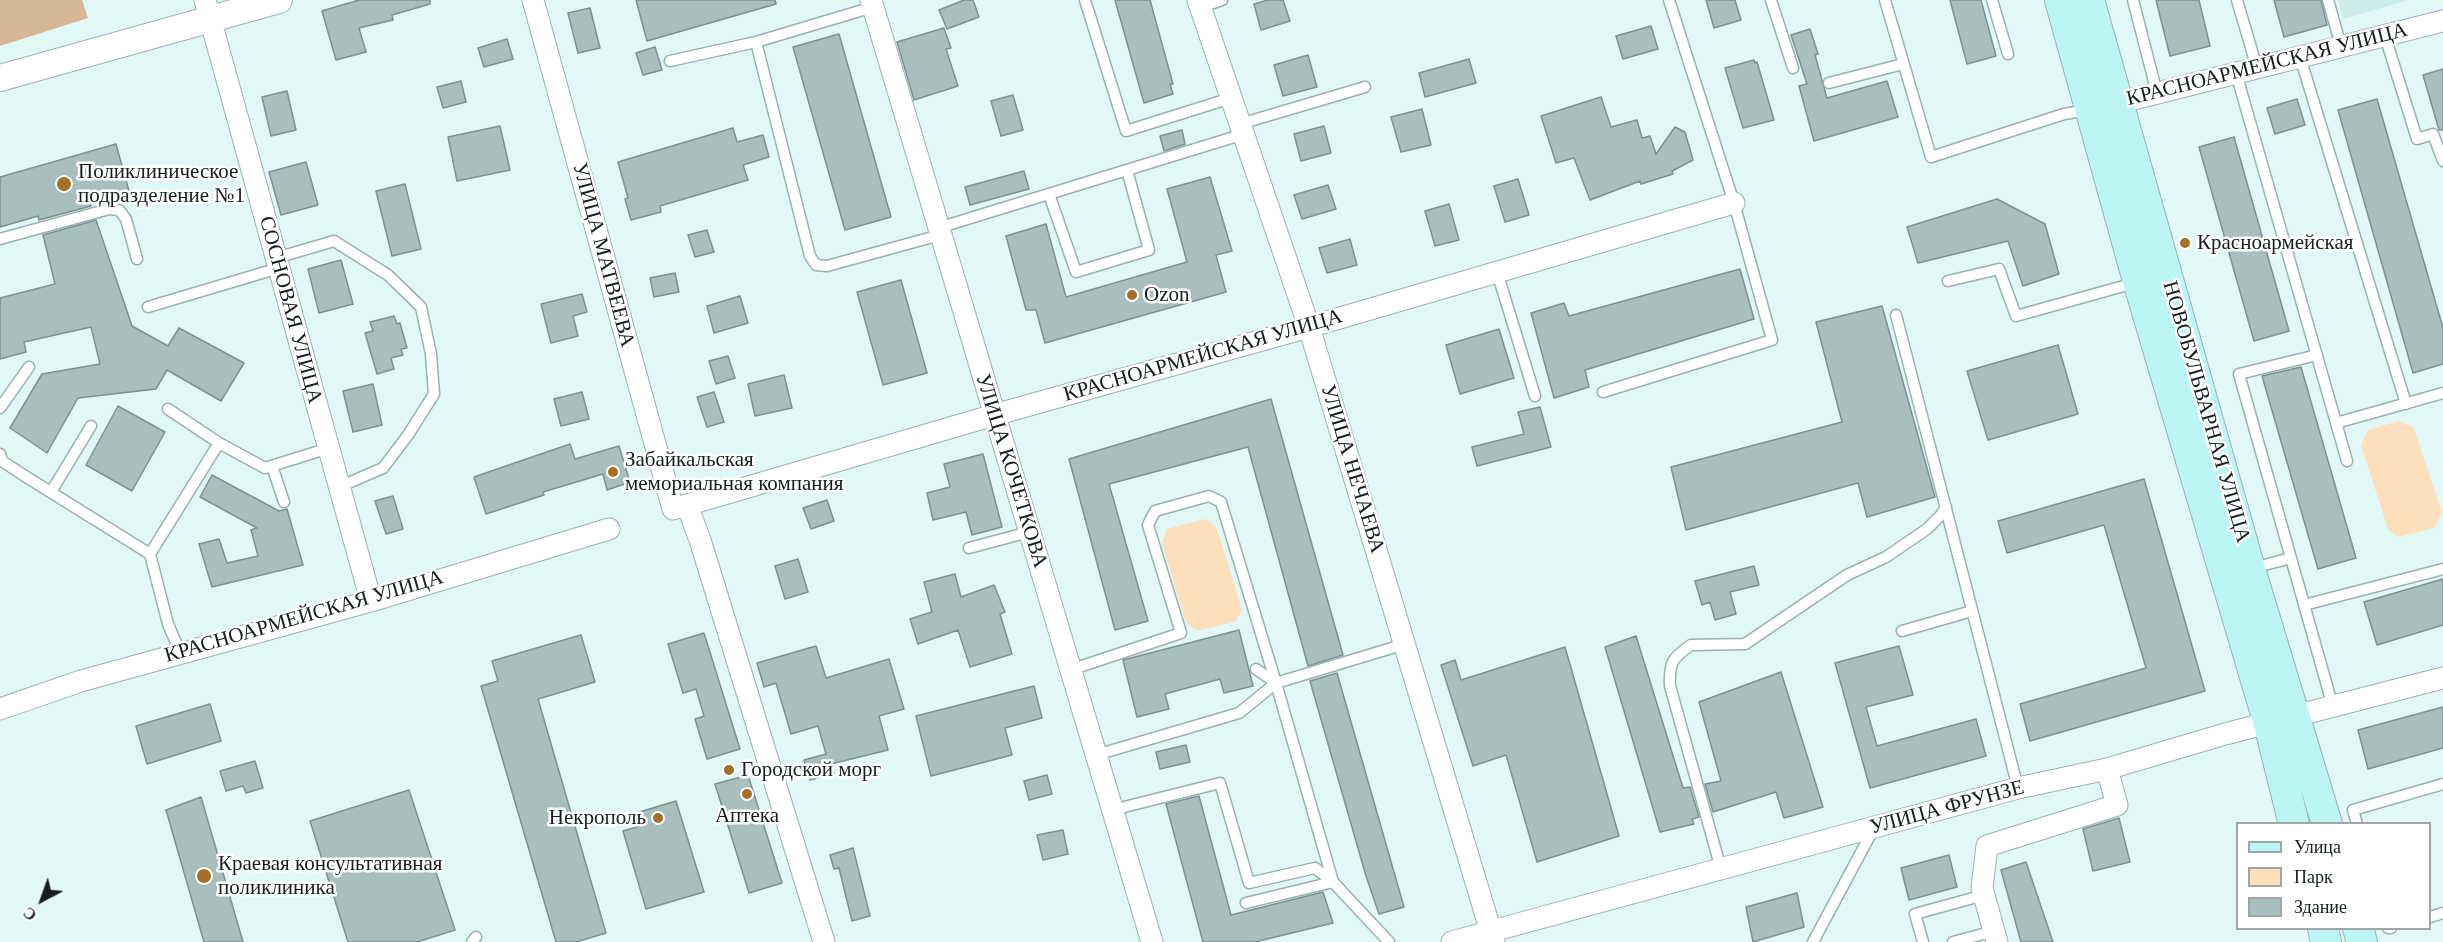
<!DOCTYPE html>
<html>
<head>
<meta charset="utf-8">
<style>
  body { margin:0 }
  #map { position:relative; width:2443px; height:942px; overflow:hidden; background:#e1f8f6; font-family:Georgia,serif }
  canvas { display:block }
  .legend { position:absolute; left:2236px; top:822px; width:195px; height:108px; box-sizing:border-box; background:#fff; border:2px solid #a1a5a5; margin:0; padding:8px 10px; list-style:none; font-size:18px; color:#151d1d }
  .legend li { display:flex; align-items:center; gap:12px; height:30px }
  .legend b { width:30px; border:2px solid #a1a5a5 }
  .north { position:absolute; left:12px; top:870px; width:60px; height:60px; -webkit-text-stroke:4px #fff; paint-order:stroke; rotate:221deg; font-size:16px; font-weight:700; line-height:24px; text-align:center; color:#151d1d }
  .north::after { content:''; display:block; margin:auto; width:21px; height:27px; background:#151d1d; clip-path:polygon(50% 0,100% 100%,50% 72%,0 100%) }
</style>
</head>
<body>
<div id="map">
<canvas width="2443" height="942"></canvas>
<ul class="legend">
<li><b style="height:8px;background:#bcf6f4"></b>Улица</li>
<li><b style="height:16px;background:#fddfbb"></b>Парк</li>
<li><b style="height:16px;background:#a9bfbe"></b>Здание</li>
</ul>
<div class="north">С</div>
</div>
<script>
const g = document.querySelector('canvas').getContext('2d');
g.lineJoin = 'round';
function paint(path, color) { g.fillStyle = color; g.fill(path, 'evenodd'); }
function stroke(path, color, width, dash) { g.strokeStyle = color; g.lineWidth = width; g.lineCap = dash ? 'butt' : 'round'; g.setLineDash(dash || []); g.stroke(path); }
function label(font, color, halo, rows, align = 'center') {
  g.font = font + ' Georgia,serif'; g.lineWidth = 5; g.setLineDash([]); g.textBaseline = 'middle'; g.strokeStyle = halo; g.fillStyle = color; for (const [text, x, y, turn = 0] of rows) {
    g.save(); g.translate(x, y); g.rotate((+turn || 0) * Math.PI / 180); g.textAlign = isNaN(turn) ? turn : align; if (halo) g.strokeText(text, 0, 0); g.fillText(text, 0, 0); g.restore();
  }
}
paint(new Path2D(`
  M2338,0H2408L2343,19Z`), '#cbecea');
paint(new Path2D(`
  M2399,421L2414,428L2442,513L2434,528L2398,537L2388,529L2361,445L2368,430Z
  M1204,519L1216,526L1242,610L1236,621L1198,631L1186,623L1162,543L1167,529Z`), '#fddfbb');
paint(new Path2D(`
  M0,0H82L88,18L0,46Z`), '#d5b795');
const building = new Path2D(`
  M359,0H430V4L392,15L393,20L359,28L366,52L336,60L322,11Z
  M636,0H775L776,4L647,41Z
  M964,0H973L979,17L947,29L939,10Z
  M1115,0H1150L1173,84H1170L1173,94L1144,103Z
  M1268,0H1283L1290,21L1261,30L1254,4Z
  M1706,0H1735L1741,20L1714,28Z
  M1950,0H1981L1996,56L1967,64Z
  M2156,0H2199L2210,46L2170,56Z
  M2274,0H2321L2327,25L2284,37Z
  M590,8L600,48L578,53L568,13Z
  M1651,26L1658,49L1623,59L1616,36Z
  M944,28L951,48L946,49L958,86L914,100L897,42Z
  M1810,29L1818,54L1815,55L1827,98L1887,81L1898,117L1814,141L1799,86L1807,84L1791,35Z
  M839,34L891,217L845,230L793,47Z
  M507,39L513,59L484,67L478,48Z
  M655,47L662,70L643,75L636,53Z
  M1308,55L1317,87L1283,96L1274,65Z
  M1469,59L1476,83L1425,97L1419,73Z
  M1754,60L1755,63L1757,62L1774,120L1743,128L1725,68Z
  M2443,69V130H2439L2423,75Z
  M461,81L466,102L443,108L437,87Z
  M287,91L296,130L271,136L262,97Z
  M1013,95L1023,130L1001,136L991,101Z
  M1601,97L1611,127L1637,120L1642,138L1650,136L1656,154L1675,127L1685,132L1693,160L1672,171L1673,174L1641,184L1640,181L1590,200L1574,158L1556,163L1541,116Z
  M2297,99L2305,125L2275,134L2267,108Z
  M2377,99L2443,328V364L2413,373L2338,110Z
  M1422,109L1431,145L1401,152L1391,117Z
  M500,126L510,170L457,181L448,137Z
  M1324,126L1331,153L1301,161L1294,134Z
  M733,128L737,142L763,135L769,157L743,165L748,180L660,206L661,212L631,220L625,199L628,198L618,162Z
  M1182,130L1185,144L1164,151L1160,136Z
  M2234,137L2289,331L2254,341L2199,147Z
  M116,144L129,191L90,202L91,206L39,220L38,216L0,227V177Z
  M306,162L318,205L281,215L269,172Z
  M1024,171L1029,189L970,205L965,187Z
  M1210,177L1232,251L1216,255L1226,292L1045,343L1036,310H1026L1006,236L1046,224L1066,297L1187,262L1167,189Z
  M1518,179L1529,215L1505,222L1494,186Z
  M405,184L421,249L392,256L376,191Z
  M1328,185L1336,209L1302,219L1294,195Z
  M1997,199L2045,224L2059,274L2023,286L2008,241L1918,263L1907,227Z
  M1449,204L1459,240L1435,246L1425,211Z
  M96,220L132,326L168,346L179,328L244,363L221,401L167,370L156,389L78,398L47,453L10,428L42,374L100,364L91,327L24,342L26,352L0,359V298L55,284L43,235Z
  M707,230L714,252L695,257L688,235Z
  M1350,239L1357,265L1327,273L1319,248Z
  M341,260L353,304L319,313L308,269Z
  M1740,269L1754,319L1585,370L1589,387L1554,398L1531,313L1564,303L1569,316Z
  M675,273L679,292L654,297L650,278Z
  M901,280L927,373L883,385L857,292Z
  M582,294L587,312L573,316L578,336L551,343L541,304Z
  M740,296L748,323L714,333L707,306Z
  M1882,306L1935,497L1867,517L1858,483L1686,530L1671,467L1842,422L1816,322Z
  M394,316L397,324L400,323L407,348L401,349L403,355L391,358L394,369L377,374L365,333L373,331L370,322Z
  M1499,329L1514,378L1460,394L1446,345Z
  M2058,345L2078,414L1988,440L1967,371Z
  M728,356L735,378L716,384L709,361Z
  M2301,367L2356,558L2318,569L2262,376Z
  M784,375L792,408L755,416L748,384Z
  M373,384L382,425L353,432L343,391Z
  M582,392L589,419L561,426L554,399Z
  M714,392L724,422L707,427L697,397Z
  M1271,399L1343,655L1308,666L1248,447L1109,484L1148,621L1115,630L1069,459Z
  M118,406L165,432L132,491L86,465Z
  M1540,407L1551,447L1477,466L1472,447L1524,434L1518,412Z
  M570,444L575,459L619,446L630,482L607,490L603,474L543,492L544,495L486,514L474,477Z
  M983,454L1002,527L972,535L966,512L933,520L927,493L950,487L944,464Z
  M212,475L279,511L287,509L303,565L212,587L199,544L219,539L227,563L258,556L251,530L257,528L200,497Z
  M2144,479L2205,691L2030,741L2020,704L2146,668L2104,525L2007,553L1998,521Z
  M393,496L403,529L386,534L375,501Z
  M827,500L834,521L811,529L803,508Z
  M798,559L808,592L785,599L775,566Z
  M1754,566L1759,585L1730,592L1736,614L1715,620L1710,602L1702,605L1695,581Z
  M955,574L961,597L994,585L1005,612L1000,614L1012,654L970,667L958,630L918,644L910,619L932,612L924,582Z
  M2443,579V625L2377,645L2364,602Z
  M1239,630L1253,686L1224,693L1220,679L1165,694L1169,709L1137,717L1123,660Z
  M704,633L740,749L707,759L695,719L704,716L696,689L683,693L668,644Z
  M581,635L595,682L538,699L606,933L576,942H556L481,686L498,681L492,661Z
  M1636,636L1683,788L1690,787L1699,817L1692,819L1694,824L1660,832L1605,647Z
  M816,646L826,678L889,659L904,709L879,716L888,750L831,764L834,773L810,780L804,760L826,754L818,726L791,734L776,683L764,687L757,663Z
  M1899,646L1913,695L1866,707L1877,746L1976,719L1986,756L1870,788L1835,663Z
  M1565,647L1619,836L1537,862L1506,755L1473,766L1441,665L1455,660L1461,680Z
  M1781,672L1823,807L1784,818L1776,792L1713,812L1705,784L1721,781L1699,702Z
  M1337,673L1404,907L1379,914L1366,876L1310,681Z
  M1034,686L1042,718L1005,728L1012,755L931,776L916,716Z
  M210,704L221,741L147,764L136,726Z
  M2443,707V748L2368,769L2358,730Z
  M1186,745L1190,762L1160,769L1156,752Z
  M255,761L263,788L246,793L243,786L226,791L220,771Z
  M748,775L782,883L749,893L715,784Z
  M1047,775L1052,794L1029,800L1024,781Z
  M409,790L455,930L417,942H348L310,821Z
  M1199,796L1231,915L1323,892L1333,923L1255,942H1203L1166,804Z
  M201,797L243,942H204L166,810Z
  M676,801L704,892L646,909L623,831L640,826L636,813Z
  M2119,818L2130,862L2093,871L2083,829Z
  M1063,830L1068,854L1043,860L1037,835Z
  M853,848L870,916L852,921L839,868L834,869L830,855Z
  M1949,855L1957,887L1909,900L1901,868Z
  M2026,862L2053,942H2021L2001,870Z
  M1797,893L1804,927L1753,942L1746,907Z`);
paint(building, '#a9bfbe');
stroke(building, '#7d9290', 1.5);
const service = new Path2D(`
  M1085,0L1126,131L1231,98
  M1771,0L1793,68
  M1885,0L1931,157L2064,114L2088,110
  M1992,0L2008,54
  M2133,0L2157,93
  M2237,0L2257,68
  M2328,0L2341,46
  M873,7L756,42L810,256L816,265L827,266L940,235
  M1201,7L1222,0
  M2385,36L2417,139L2433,134L2443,161
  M2300,57L2406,404
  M670,61L756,42
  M2236,73L2347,461
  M1829,83L1903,64
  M1240,124L1365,87
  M1049,194L1076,272L1149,250L1127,170
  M938,228L1244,134
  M0,239L109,209L119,210L126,219L137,259
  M276,258L334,241L388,275L421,307L431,354L434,394L408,435L383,468L339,487
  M1497,272L1535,396
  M1948,281L1999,269L2016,316L2138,282
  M148,307L279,268
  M1896,315L2018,788
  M2317,355L2239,374L2333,707
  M1603,392L1772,340L1734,203L1669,0
  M0,408L29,367
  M168,409L219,443L265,468L329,448
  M2336,423L2443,393
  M0,454L2,461L28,478L150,554L168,624L180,652
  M272,466L284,502
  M51,492L91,426
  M969,548L1029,532
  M150,554L219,443
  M2253,568L2291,558
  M2304,605L2443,569
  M1902,631L1972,611
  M1256,669L1276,683
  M1070,670L1181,633L1148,525L1155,511L1209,496L1221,502L1276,683L1333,882L1246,903
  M1096,755L1239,713L1276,683L1405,644
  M1112,810L1220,783L1249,883L1315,868L1333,882L1389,942
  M2357,824L2353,810L2443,784
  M1721,869L1670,686C1669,663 1672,658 1691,645L1745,644L1847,575L1886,557L1927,529L1941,515L1946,507
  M2430,917L2443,913
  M2388,928H2391
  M472,942L476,937
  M1813,942L1874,828
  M1923,942L1915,914L1984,895
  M1953,942L1994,931`);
const minor = new Path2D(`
  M205,0L371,601
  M533,0L673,509L994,415L1309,327L1734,203
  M871,0L1152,942
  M1198,0L1309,327L1494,942
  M2106,106L2443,21
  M687,505L700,540L824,942
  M0,709L81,681L371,601L609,529
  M1452,942L2018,788L2107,769L2225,734L2443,678
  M1997,942L1982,888L1987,846L2117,805L2107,769`);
const tertiary = new Path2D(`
  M0,78L279,0`);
const secondary = new Path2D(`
  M2060,0L2138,281L2269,724L2294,824
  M2089,0L2250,569L2327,824
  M2323,928L2326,942
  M2358,928L2362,942`);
stroke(service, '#9bb1b0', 13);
stroke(minor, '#9bb1b0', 23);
stroke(tertiary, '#9bb1b0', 28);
stroke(secondary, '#9bb1b0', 32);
stroke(service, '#fff', 10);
stroke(minor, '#fff', 21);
stroke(tertiary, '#fff', 26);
stroke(secondary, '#bcf6f4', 30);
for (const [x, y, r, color] of [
  [64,184,8,"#a47028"],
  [2185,243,6,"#a47028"],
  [1132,295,6,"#a47028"],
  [613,472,6,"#a47028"],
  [729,770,6,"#a47028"],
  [747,794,6,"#a47028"],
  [658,818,6,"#a47028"],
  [204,876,8,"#a47028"]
]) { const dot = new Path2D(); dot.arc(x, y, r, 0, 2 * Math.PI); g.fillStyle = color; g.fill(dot); stroke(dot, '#fff', 2); }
label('21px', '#151d1d', '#fff', [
  ["КРАСНОАРМЕЙСКАЯ УЛИЦА",2267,65,-14],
  ["УЛИЦА МАТВЕЕВА",603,255,75],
  ["СОСНОВАЯ УЛИЦА",290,310,75],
  ["КРАСНОАРМЕЙСКАЯ УЛИЦА",1203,356,-16],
  ["НОВОБУЛЬВАРНАЯ УЛИЦА",2206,412,74],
  ["УЛИЦА НЕЧАЕВА",1352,469,73],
  ["УЛИЦА КОЧЕТКОВА",1011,471,73],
  ["КРАСНОАРМЕЙСКАЯ УЛИЦА",304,617,-16],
  ["УЛИЦА ФРУНЗЕ",1947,808,-15]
]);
label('21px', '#151d1d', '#fff', [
  ["Поликлиническое",78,172],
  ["подразделение №1",78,196],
  ["Красноармейская",2197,243],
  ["Ozon",1144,295],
  ["Забайкальская",625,460],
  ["мемориальная компания",625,484],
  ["Городской морг",741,770],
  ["Аптека",747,816,"center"],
  ["Некрополь",646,818,"right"],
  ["Краевая консультативная",218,864],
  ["поликлиника",218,888]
], 'left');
</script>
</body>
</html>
